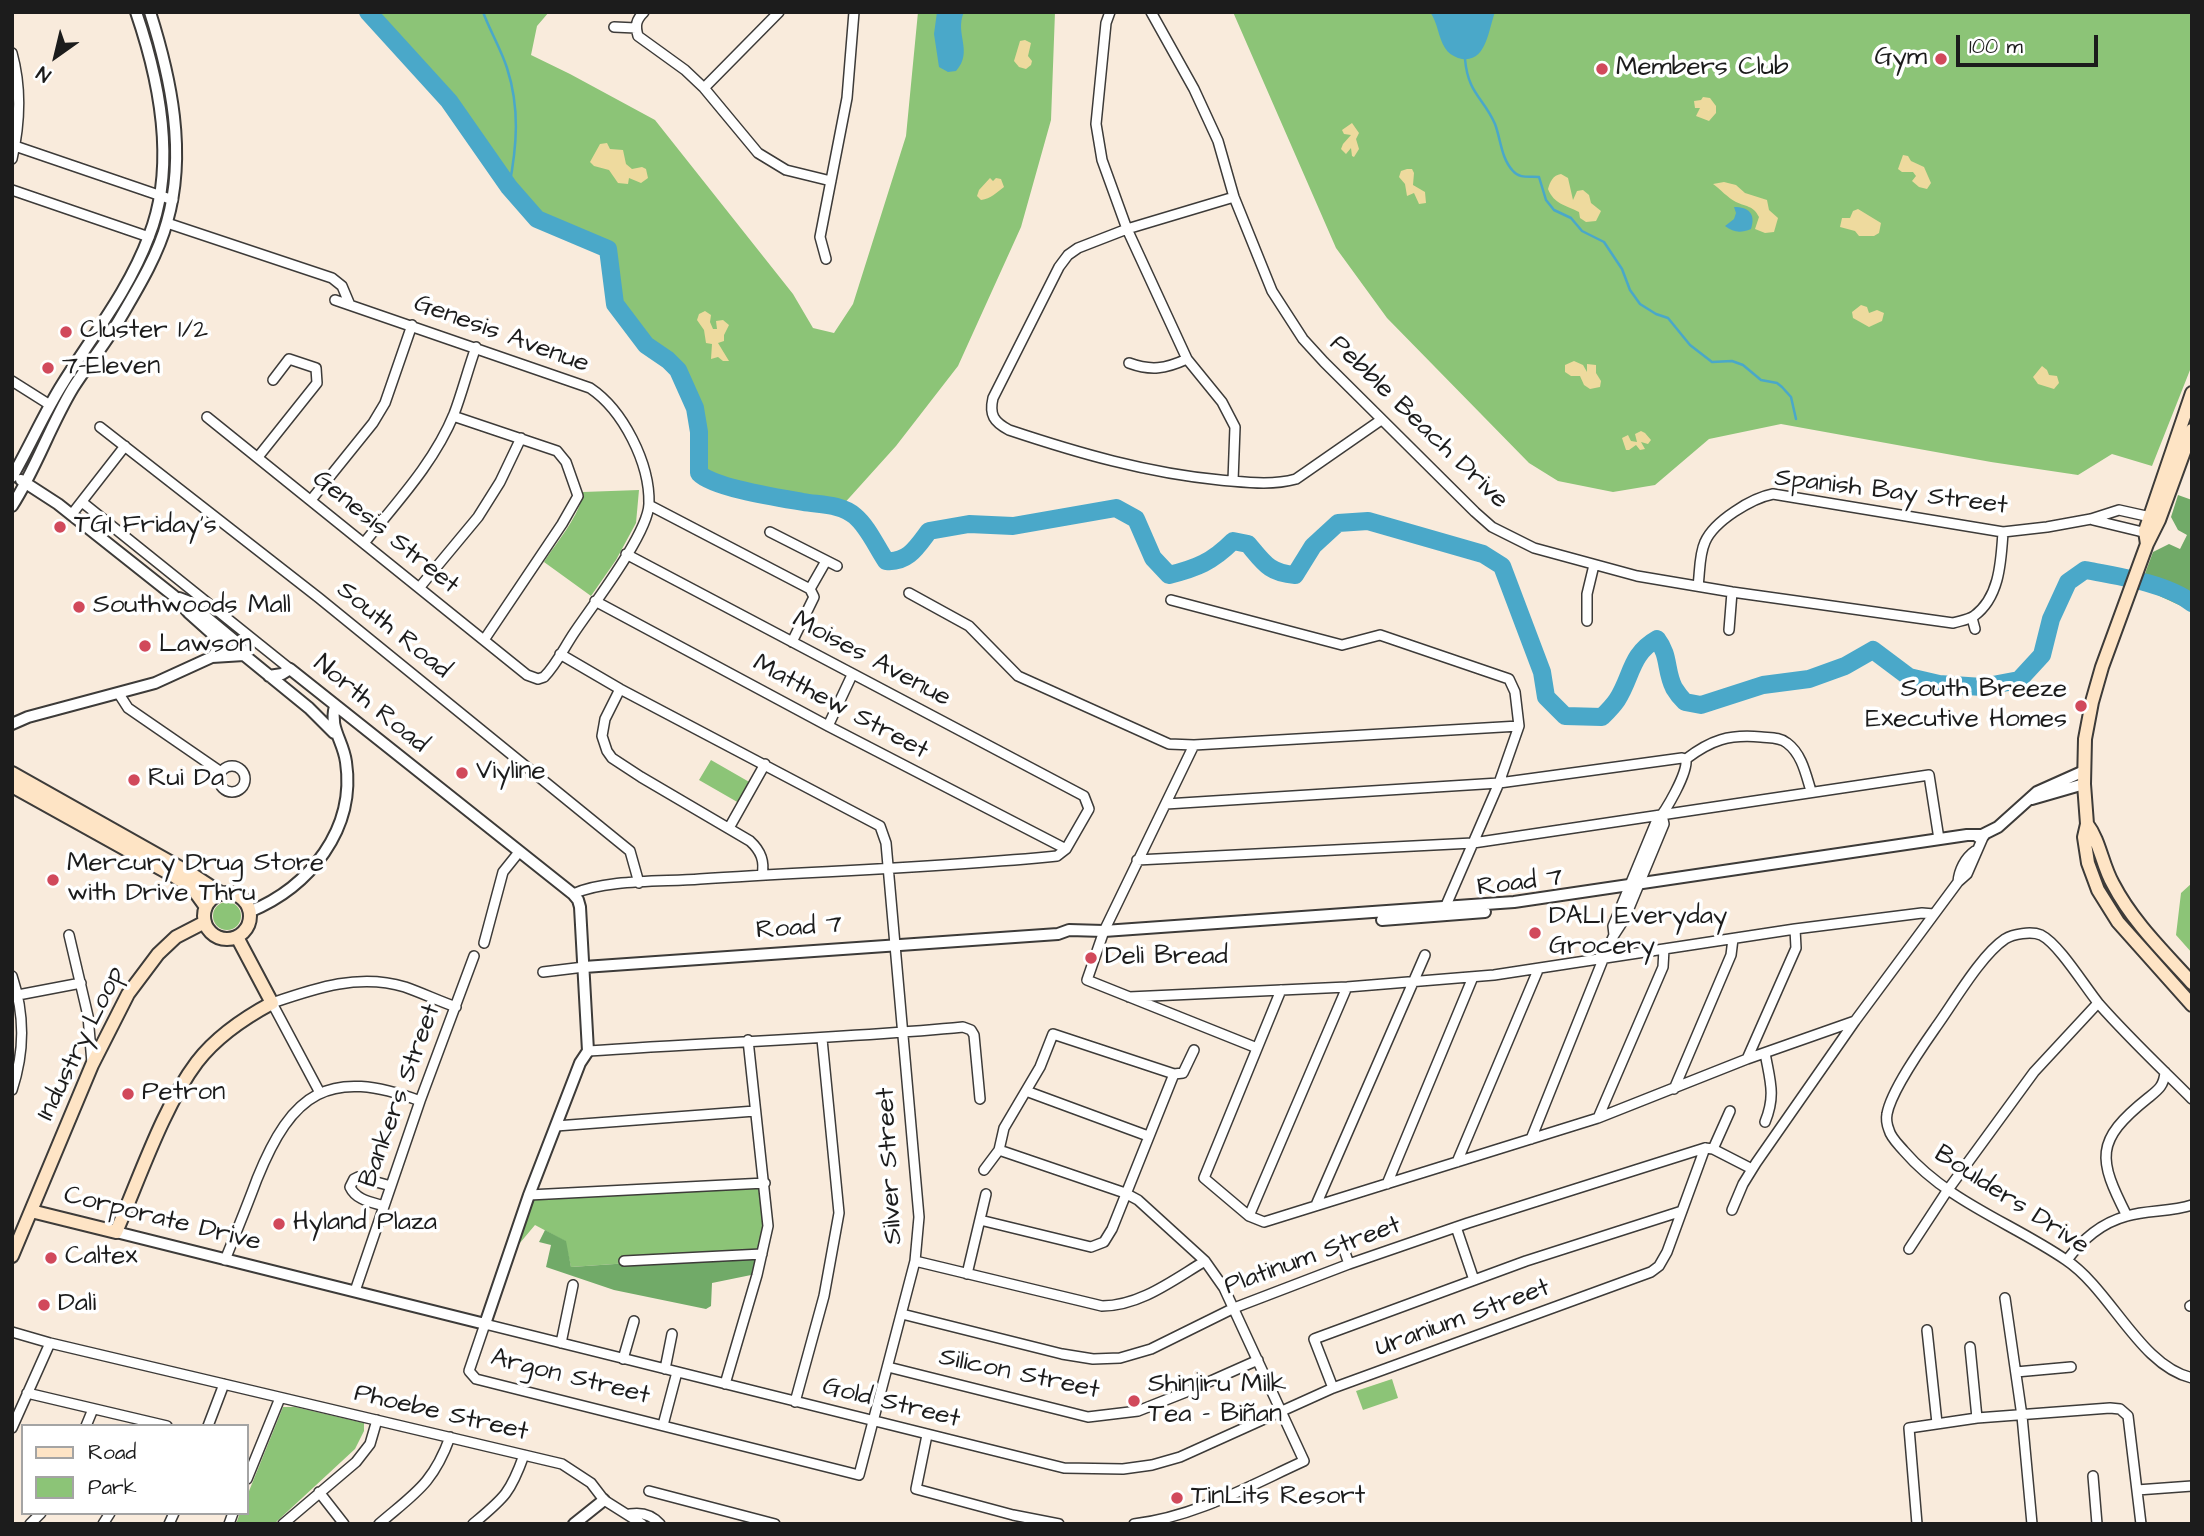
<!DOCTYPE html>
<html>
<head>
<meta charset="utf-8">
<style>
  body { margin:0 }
  #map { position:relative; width:2204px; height:1536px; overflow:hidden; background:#f9ebdc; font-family:"Architects Daughter",sans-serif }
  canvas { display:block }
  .frame { position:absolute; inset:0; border:14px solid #1c1c1c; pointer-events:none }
  .legend { position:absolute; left:21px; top:1424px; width:228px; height:91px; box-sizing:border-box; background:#fff; border:2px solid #a4a4a4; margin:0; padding:9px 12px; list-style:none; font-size:21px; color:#1c1c1c }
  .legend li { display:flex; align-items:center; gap:14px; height:35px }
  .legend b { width:35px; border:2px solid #a4a4a4 }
  .north { position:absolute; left:21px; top:21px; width:70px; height:70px; -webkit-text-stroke:5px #fff; paint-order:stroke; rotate:214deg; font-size:19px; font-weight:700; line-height:28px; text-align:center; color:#1c1c1c }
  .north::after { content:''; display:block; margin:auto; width:24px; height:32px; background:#1c1c1c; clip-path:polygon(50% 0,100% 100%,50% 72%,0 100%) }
  .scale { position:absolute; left:1956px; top:35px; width:142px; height:32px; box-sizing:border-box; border:4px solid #1c1c1c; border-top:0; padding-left:9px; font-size:21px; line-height:24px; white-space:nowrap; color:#1c1c1c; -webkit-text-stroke:5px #fff; paint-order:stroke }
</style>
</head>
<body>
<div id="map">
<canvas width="2204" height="1536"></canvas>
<div class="frame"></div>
<ul class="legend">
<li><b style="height:9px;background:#fee4c5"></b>Road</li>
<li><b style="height:19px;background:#8cc477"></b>Park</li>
</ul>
<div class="north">N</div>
<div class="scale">100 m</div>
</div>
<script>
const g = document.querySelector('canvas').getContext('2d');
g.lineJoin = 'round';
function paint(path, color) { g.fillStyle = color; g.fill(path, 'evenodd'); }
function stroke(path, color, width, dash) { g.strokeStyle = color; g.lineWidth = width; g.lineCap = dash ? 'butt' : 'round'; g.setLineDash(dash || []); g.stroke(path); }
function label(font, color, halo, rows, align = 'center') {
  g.font = font + ' "Architects Daughter",sans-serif'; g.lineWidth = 7; g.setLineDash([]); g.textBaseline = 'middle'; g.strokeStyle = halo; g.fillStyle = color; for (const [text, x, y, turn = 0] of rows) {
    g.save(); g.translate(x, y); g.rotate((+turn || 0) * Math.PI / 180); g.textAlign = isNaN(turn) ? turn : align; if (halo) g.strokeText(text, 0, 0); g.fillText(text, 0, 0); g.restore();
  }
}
paint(new Path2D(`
  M368,12H549L537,26L531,55L570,74L655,120L793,294L813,328L834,333L853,304L906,136L918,12H1055L1051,120L1021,227L958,366L896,446L841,507C811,503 717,492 699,473V432L695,408L678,370L668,360L646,345L615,304L607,249L537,219L509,187L449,101Z
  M1233,12H2192V365L2152,466L2112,454L2078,475L1991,462L1781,424L1709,439L1655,485L1613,492L1558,481L1529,463L1387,318L1336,248Z
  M639,490L636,523L616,560L591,596L544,562C556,543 581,514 583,492Z
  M711,760L751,783L739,803L699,780Z
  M2192,883V953L2176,935L2181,893Z
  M213 916a14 14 0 1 1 28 0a14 14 0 1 1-28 0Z
  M765,1184L761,1254L571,1267L565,1241L535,1225L509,1256L530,1198Z
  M1392,1379L1398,1398L1363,1410L1356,1391Z
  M283,1407H295L364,1423V1431L355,1449L274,1524H236L240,1513H247V1496Z`), '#8cc477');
paint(new Path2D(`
  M2178,495L2192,500V611L2140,587L2153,552L2169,544L2180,549L2187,535L2178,530L2171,517Z
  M545,1230L566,1241L571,1267L761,1254L756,1274L712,1283L711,1306L706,1309L614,1290L546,1267L551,1245L539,1242Z`), '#71aa68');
paint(new Path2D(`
  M1025,40L1031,43L1028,56L1032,61L1031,65L1026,69L1019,67L1014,61L1020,41Z
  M1703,97L1710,98L1716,106V113L1709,121L1696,116L1700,108H1695L1694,101L1701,100Z
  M1352,123L1359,133L1356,139L1359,149L1354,157L1352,156L1351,148L1346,154L1341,149L1343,144L1351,135L1344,134L1342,130Z
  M607,143L610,149L623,150L626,164L632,169L642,167L646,169L648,178L641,183L629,178L628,184L618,183L609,170L594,166L590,162L600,144Z
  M1903,155L1908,156L1911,161L1924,167L1931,183L1927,189L1919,187L1912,181L1916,176L1913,172H1902L1898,169Z
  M1407,169H1412L1414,173L1413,185L1425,192L1426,203L1419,204L1414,193L1407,196L1405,184L1399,177L1401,171Z
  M1561,174L1568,178L1573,200L1577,191L1583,190L1589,195L1591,203L1601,211L1596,221L1586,222L1580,218L1579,212C1565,205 1554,204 1548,189C1550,182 1553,175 1561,174Z
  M990,178L993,181L996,178L1001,179L1004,187C997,192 991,199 981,200L977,196L979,190Z
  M1724,182L1736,185L1745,193L1767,200L1769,210L1778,218L1774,232L1765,233L1755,229L1759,217C1753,205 1746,207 1736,202C1728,198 1720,189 1713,184Z
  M1858,209L1881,223L1879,233L1874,236H1859L1855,231L1840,227L1842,218H1850L1853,211Z
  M1861,305L1867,307L1869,313L1877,310L1884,313L1882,321L1869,327L1853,318L1852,312Z
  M705,311L711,315L710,322L713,329H717L716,321L723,320L729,325L724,335V341L718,343L729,361H723L718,357L711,359L712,344L706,343L704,330L697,320L699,314Z
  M1574,361L1583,365L1587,372V364L1596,365V373L1601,381L1600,387L1590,389L1584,385L1580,376H1571L1565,372V365Z
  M2042,366L2047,370L2049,375L2057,376L2059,383L2054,389L2038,384L2033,377Z
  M1641,431L1645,433L1651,440L1648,444L1641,442L1645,449L1640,450L1636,445L1629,450H1626L1622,438L1628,435L1631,441L1637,442L1635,434Z`), '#eeda9e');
paint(new Path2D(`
  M937,12H964C954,34 974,51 956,71L948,72L939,67L934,34Z
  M1430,12H1495C1488,31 1486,66 1458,58C1453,56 1448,53 1445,48C1438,37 1438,23 1430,12Z
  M1734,207C1749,207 1756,214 1751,229C1741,233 1734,233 1725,226L1734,219L1736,213Z`), '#4aa8c9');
stroke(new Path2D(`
  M483,12C490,31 501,49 507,68C520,108 517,146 509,187
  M1465,59C1468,94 1484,98 1495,124C1501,140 1501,158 1513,171C1520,179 1529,176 1539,177L1546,200L1554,210L1571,218L1582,231L1604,242L1622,269L1630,290L1640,304L1656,314L1668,318L1690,345L1712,362L1732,361L1743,365L1761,380L1777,383L1782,387L1791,397L1796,419`), '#4aa8c9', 2.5);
stroke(new Path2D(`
  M368,12L449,101L509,187L537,219L608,249L615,304L646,345L668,360L678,370L695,408L699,432V473C713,488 780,498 803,502C821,505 841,504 855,516C868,527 876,546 886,561C908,563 917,547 929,531L969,524L1013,526L1116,508L1136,519L1153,558L1169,575C1197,568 1212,562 1233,541L1248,544C1264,563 1269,573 1295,575L1313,546L1338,523L1368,521L1483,554L1502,566L1542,672L1546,697L1565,716L1602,717C1607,712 1613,706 1617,700C1632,677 1630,654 1657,639C1670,656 1665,670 1674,688C1677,693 1681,698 1685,702L1701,705L1763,685L1809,679L1845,666L1873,650L1909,677L1939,684L1982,687L2019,680L2042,655L2051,619L2068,582L2085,570C2117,576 2166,583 2192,603`), '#4aa8c9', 18);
const minor = new Path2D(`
  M644,12C636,20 635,25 638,36L685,70L704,88L758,153L786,170L831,181
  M1110,12L1106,23L1096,124L1102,160L1127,229L1187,359L1222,402L1235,427L1233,481
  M1151,12L1194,89L1218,141L1234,197L1272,291L1303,339L1324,362L1475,512L1492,527L1534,548L1637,576L1732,592L1953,623C1959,621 1968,620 1974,616C2000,597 2001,561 2003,532
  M614,27L636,28
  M12,53C22,89 20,124 12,159
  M704,88L779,12
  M12,145L173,200
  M12,190L149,237
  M1234,197L1127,229L1078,248L1068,255L1059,267L993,398C989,415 994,422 1009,430C1078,453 1147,473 1220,480C1245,482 1271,486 1296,479L1381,420
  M167,223L332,278L342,286L350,305
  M826,259L820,237L847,98L854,12
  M1129,363C1151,371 1165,369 1187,359
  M12,381L50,405
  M453,416L557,451L566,462L578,496L562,524L484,640
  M207,417L527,675L538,679L544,677C556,665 564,648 574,633C592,606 648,534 649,504C650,463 623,410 590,388L335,300
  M100,427L319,598L630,851L639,883
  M258,457L317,383L316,368L289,359L273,380
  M311,500L373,423L385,403L412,325
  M82,502L290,669
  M649,505L810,589L814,597L792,642
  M72,514L125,446
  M2093,520L2151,534
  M770,532L837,566
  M364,543C396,503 434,463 454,414C462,393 468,369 476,347
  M1698,586C1700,572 1699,555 1705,542C1714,521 1752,498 1773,494L2003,532L2047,527L2091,519L2119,510L2155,518
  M419,588L478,517L500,482L521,438
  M810,589L826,561
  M909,593L969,626L1018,676L1169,744L1194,745L1519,726
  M1171,600L1342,645L1380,635L1509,679L1515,692L1519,726L1499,783L1444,910
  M595,601L828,726L1066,849
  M1972,618L1975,629
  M1587,621V594L1594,565
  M1729,630L1732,592
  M560,654L620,689L880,826L886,843L919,1217L915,1261L859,1475L476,1379L469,1371L485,1324L1064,1468L1123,1469L1152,1465L1180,1457L1333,1388L1651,1272L1659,1266L1667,1252L1705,1148
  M620,689L605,719L602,736L607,751L612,758L641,777L750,841C761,851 765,861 762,875
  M119,694L128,708L221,772
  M828,726L852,675
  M1194,745L1104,931L1087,980L1257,1048
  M1686,759C1711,740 1729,734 1761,737C1770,738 1780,737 1787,743C1802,754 1806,775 1811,791
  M219 779a13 13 0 1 1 26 0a13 13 0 1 1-26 0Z
  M1166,804L1499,783L1682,758L1686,759C1688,773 1666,811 1656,822L1613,926L1614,935
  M729,828L765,764
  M1137,860L1473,843L1929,775L1939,839
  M1958,882C1959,870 1965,858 1975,851
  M573,894C606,879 663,882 700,879C819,871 938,868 1057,856L1066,849L1089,809L1084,796L626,554
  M69,935L88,1016L92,1063
  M484,943L503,872L519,852
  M543,972L584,967
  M12,976C25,1015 25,1051 12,1090
  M1281,990L1204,1178L1249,1216L1264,1222L1598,1118L1747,1059L1855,1021
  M18,995L81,983
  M1129,997L1347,987L1494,975L1795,929L1922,913L1934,914
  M588,1051C713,1042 839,1039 963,1027L971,1030L974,1035L980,1099
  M1765,1053C1770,1081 1776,1095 1765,1122
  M1747,1059L1796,948L1795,929
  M1674,1089L1731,955L1733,939
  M1026,1091L1148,1136
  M320,1093L272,1003C316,988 359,973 405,987C422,993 439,1001 456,1007
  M2192,1099C2161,1068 2128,1037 2099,1004C2085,987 2059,944 2041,935C2031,931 2013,934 2005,939C1981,955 1954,1002 1936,1027C1922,1047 1891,1091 1887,1114C1886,1119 1887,1125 1889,1130C1891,1138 1899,1145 1904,1151C1948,1202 2012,1223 2066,1260C2111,1290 2140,1366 2192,1378
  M1598,1118L1663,967L1664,949
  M556,1126L755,1111
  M1531,1139L1604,957L1614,935L1625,918L1664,824L1662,815
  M1713,1149L1730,1111
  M999,1150L1125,1193L1138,1200L1205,1261L1224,1288L1304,1461C1249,1486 1195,1517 1134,1524
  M1457,1162L1538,970
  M984,1170L999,1150L1004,1128L1040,1067L1053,1034L1174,1074L1183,1073L1194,1050
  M1387,1184L1473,977
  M529,1195L765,1183
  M1316,1205L1425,955
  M384,1206C371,1202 356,1200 350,1187L354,1179L358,1177L391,1186
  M1732,1210L1743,1184L1756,1163L1855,1021L1958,882L1967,874L1984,835
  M1249,1216L1347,987
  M2127,1216C2098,1159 2094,1141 2148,1098C2158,1090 2164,1086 2165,1072
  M980,1220L1091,1247L1104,1242L1112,1229L1174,1074
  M1456,1227L1474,1280
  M1341,1241L1349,1264
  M1909,1249L1947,1191L2034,1072L2098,1003
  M225,1260C236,1233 247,1206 257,1179C292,1092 329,1067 420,1101
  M2067,1260C2083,1239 2101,1223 2127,1216C2148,1210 2171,1212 2192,1205
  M624,1261L762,1254
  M915,1261L1102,1306C1140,1306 1173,1280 1205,1261
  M967,1274L986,1194
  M355,1291L420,1101L474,956
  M2005,1298L2022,1416L2032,1524
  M2190,1306L2192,1305
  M902,1314L1062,1354L1093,1359L1120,1358L1151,1349L1234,1308L1349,1264L1468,1223L1705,1148L1713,1149L1752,1169
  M1927,1330L1937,1423
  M12,1332L50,1343L562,1464L591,1483L604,1500L642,1524
  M561,1343L573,1285
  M1970,1347L1977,1418
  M623,1359L634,1321
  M888,1367L1088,1417L1138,1411L1186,1392L1258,1360
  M665,1369L672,1334
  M2016,1372L2071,1367
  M725,1384L757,1275L768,1226L748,1040
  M1333,1388L1314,1339L1526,1261L1682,1211
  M27,1393L167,1426
  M795,1402L824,1296L839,1213L822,1039
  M663,1425L677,1372
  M86,1426L93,1409
  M208,1426L224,1384
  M12,1428L50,1343
  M927,1435L916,1489L1013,1515L1059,1524
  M2093,1476L2097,1524
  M247,1479L280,1398
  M2137,1490L2192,1486
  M649,1491L775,1524
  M319,1492L344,1524
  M630,1514C642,1512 652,1515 660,1524
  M30,1524L41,1513
  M103,1524L110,1513
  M169,1524L174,1513
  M229,1524L233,1513
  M283,1524L356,1462L370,1444L377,1420
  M379,1524C415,1493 433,1484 450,1437
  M473,1524C504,1498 510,1494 524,1455
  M1917,1524L1909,1428L1977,1418L2110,1408L2120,1409L2128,1416L2141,1524`);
const tertiary = new Path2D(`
  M12,477C30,446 44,413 63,383C93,335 129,290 149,236C177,165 160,82 136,12
  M21,480L58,504L174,596L189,613L217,638V651L212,657
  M12,506C36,469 50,426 73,388C88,364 107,342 121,317C138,288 158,255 167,222C187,153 171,78 150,12
  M179,598L187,601L240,645L244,655L309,708L334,733
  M12,724L28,717L155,683L212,657L244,655
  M2032,799L2084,784
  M1978,837L1998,827L2037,792L2084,771
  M249,912C310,887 356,829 346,762C343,740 329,728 335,706
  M1382,920L1485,912
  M584,967L1058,934L1069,930L1104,931L1514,902L1967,835H1984
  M116,1232L485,1324L529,1195L580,1063L588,1051L580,907L578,900L573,894L290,669L282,674L269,676
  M574,1524L604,1500`);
const secondary = new Path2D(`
  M2192,430L2159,520L2147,544L2102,667L2092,702L2085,739L2084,784L2087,824L2084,837L2088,863L2098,890L2118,922L2192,1005
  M2147,544L2145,531L2192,393
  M12,773L193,875L222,894
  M12,786L174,876L193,889L206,907
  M2087,824C2100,841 2102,865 2113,884C2132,921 2164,952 2192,983
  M204 916a23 23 0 1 1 46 0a23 23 0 1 1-46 0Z
  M31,1211L116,1232C139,1180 163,1107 197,1062C217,1036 244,1018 272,1003L237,937
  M12,1256L92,1065L128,994L158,954L176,937L205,922`);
stroke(minor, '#3d3b39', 12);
stroke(tertiary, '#3d3b39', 14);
stroke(secondary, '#3d3b39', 16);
stroke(minor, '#fff', 9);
stroke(tertiary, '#fff', 10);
stroke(secondary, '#fee4c5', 12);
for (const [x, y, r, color] of [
  [1941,59,7,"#d1495b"],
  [1602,69,7,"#d1495b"],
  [66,332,7,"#d1495b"],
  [48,368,7,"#d1495b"],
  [60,527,7,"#d1495b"],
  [79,607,7,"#d1495b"],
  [145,646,7,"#d1495b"],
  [2081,706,7,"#d1495b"],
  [462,773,7,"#d1495b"],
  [134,780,7,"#d1495b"],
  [53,880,7,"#d1495b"],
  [1535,933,7,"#d1495b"],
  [1091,958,7,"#d1495b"],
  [128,1094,7,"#d1495b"],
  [279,1224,7,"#d1495b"],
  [51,1258,7,"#d1495b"],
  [44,1305,7,"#d1495b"],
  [1134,1401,7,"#d1495b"],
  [1177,1498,7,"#d1495b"]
]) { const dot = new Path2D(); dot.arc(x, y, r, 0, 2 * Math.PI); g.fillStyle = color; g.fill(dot); stroke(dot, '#fff', 2.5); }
label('26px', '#1c1c1c', '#fff', [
  ["Gym",1927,59,"right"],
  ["Members Club",1616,69],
  ["Cluster 1/2",80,332],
  ["7-Eleven",62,368],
  ["TGI Friday's",74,527],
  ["Southwoods Mall",93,607],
  ["Lawson",159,646],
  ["South Breeze",2067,691,"right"],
  ["Executive Homes",2067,721,"right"],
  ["Viyline",476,773],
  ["Rui Da",148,780],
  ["Mercury Drug Store",67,865],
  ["with Drive Thru",67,895],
  ["DALI Everyday",1549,918],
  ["Grocery",1549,948],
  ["Deli Bread",1105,958],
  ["Petron",142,1094],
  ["Hyland Plaza",293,1224],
  ["Caltex",65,1258],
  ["Dali",58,1305],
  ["Shinjiru Milk",1148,1386],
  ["Tea - Biñan",1148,1416],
  ["TinLits Resort",1191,1498]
], 'left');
label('26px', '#1c1c1c', '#fff', [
  ["Genesis Avenue",501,335,20],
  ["Pebble Beach Drive",1418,423,44],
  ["Spanish Bay Street",1891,493,7],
  ["Genesis Street",385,533,39],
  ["South Road",393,631,39],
  ["Moises Avenue",871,660,28],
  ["North Road",370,705,39],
  ["Matthew Street",840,708,28],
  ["Road 7",1520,884,-7],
  ["Road 7",799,929,-4],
  ["Industry Loop",82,1044,-64],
  ["Bankers Street",401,1096,-70],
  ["Silver Street",891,1166,-93],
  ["Boulders Drive",2011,1201,33],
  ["Corporate Drive",162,1220,14],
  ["Platinum Street",1313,1257,-20],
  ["Uranium Street",1463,1319,-20],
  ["Silicon Street",1019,1375,12],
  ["Argon Street",570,1378,14],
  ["Gold Street",891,1404,14],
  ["Phoebe Street",441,1414,13]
]);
</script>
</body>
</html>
